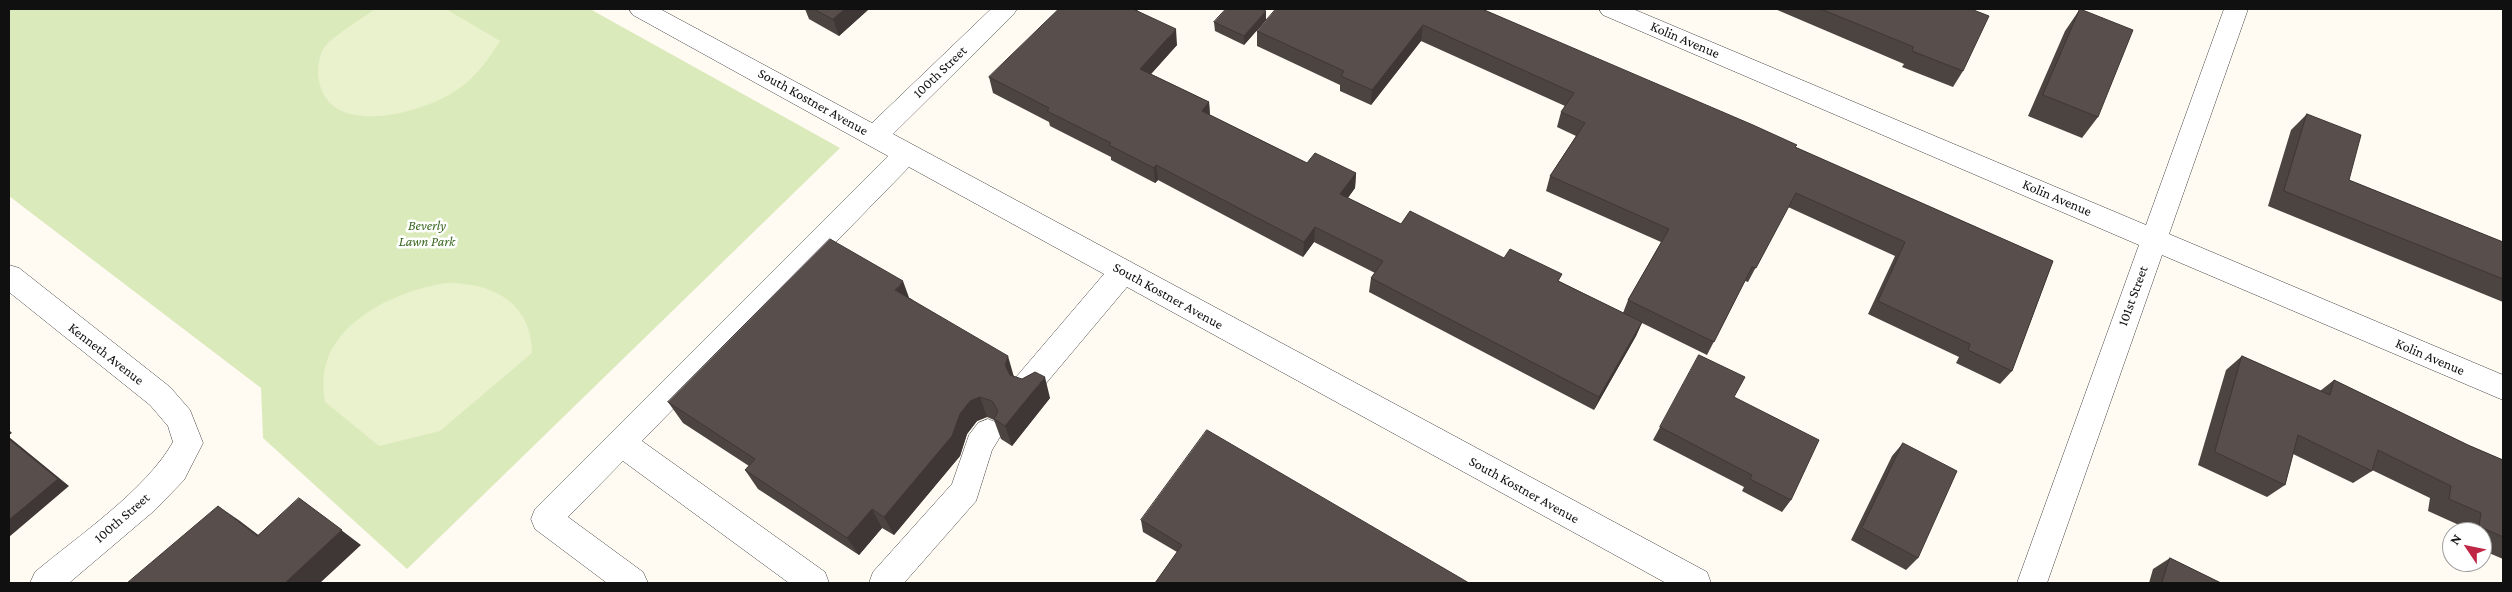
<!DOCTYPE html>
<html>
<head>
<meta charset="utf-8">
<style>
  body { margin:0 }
  #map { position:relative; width:2512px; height:592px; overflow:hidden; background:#fffaf2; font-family:"Crimson Pro",serif }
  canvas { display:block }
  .frame { position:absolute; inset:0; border:10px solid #101010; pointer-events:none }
  .north { position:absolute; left:2442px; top:522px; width:50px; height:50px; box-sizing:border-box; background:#fff; border:1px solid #9f9f9f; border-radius:50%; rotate:304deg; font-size:14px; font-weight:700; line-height:20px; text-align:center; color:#101010 }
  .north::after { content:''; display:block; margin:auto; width:18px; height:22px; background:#c02746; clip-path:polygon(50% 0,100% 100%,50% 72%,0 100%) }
</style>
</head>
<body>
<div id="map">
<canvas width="2512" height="592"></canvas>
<div class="frame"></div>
<div class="north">N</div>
</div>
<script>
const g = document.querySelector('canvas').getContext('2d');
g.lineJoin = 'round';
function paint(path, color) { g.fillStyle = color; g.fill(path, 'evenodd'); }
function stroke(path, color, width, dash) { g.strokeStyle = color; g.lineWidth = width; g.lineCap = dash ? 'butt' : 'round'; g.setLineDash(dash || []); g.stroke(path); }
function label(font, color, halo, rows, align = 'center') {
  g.font = font + ' "Crimson Pro",serif'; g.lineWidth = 5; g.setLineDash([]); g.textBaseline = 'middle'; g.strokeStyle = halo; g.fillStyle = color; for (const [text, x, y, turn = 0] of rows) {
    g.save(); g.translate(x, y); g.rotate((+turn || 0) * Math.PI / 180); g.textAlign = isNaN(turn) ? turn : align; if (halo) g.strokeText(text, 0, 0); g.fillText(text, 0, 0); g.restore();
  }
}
paint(new Path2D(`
  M9,9H590L840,148L407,569L263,438L261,388L9,196Z`), '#dbeabb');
paint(new Path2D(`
  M375,9H446L500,41C488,60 476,77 457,90C425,112 330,140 319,81C317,71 318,57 324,48C330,38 364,17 375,9Z
  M447,283C492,283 532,302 532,353L440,431L379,446L325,402C323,388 322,375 327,361C342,315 404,289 447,283Z`), '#eaf1cd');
const minor = new Path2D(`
  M629,9H660L872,123L991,9H1017L1013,15L893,134L1707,572L1711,583H1666L1127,287L1037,394L1027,398L1017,394L1013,385L1017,376L1104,274L909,167L642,441L825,572L829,583H789L623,461L568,517L643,572L648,583H607L535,529L531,519L535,509L888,156L633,15Z
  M1599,9H1633L2146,225L2224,9H2248L2169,234L2503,375V400L2162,255L2047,583H2017L2139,245L1603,15Z
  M9,265L19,268L170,387L190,410L203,443L184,480L155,510L69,583H30L35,572C78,536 146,490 173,442L168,426L150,405L9,292Z
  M988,419L998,423L1003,432L992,450L976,501L904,583H869L873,572L952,484L969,435L978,423Z`);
stroke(minor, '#434343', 1);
paint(minor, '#fff');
paint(new Path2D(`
  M805,9H869L839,36L809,19Z
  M1059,9H1138L1137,10L1177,45L1151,74L1209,102L1210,115L1307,163L1356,173L1355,188L1348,198L1401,224L1504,258L1559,281L1623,313L1628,300L1661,242L1546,191L1550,176L1576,136L1557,127L1561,112L1565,106L1421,41L1371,105L1340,91V85L1257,46V31L1482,9L2053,261L2012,371L2000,384L1956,363L1959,357L1868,314L1895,256L1788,207L1748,282L1745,281L1707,355L1642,323L1636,336L1594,410L1369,292L1371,278L1375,273L1314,242L1303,257L1158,180L1155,183L1111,160V157L1050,126L1049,122L993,93L989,77Z
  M1775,9H1971L1963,71L1953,87L1902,67L1904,64Z
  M2080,9L2098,117L2082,138L2028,116L2065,31Z
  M1266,11V20L1244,45L1215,31L1214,22Z
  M2307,114L2349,180L2503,242V302L2268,206L2291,130Z
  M910,298L1014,376L1050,398L1012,446L1001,439L994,420L987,417L977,421L967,434L960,456L894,535L882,528L859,555L758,489L745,470L749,466L683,423L668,402Z
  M1699,355L1734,397L1791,500L1782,512L1742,491L1744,487L1653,440Z
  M2242,356L2320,391L2334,380L2468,445L2503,460V559L2482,550V532H2458L2459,525L2428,511L2430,498L2372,470V471L2353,483L2293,454L2285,485L2267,497L2198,465L2226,370Z
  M1903,443L1918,558L1906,570L1851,540L1892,456Z
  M1141,520L1469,583L1177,552L1143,532Z
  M2170,558L2221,583H2149L2153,569Z`), '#4c4441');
paint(new Path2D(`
  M845,9H869L839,36L833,19Z
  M1266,11V20L1244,45V36Z
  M1423,25L1421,41L1371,105L1372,90Z
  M1176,29L1177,45L1142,84L1140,69Z
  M1209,102L1210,118L1202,111Z
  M1156,165L1158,180L1155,183L1154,168Z
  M1356,173L1355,188L1339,209L1340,194Z
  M1315,227L1314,242L1303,257L1304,242Z
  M903,281L911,303L895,290Z
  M1642,322L1636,336L1594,410L1599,397Z
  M1008,356L1014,377L1011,386L1005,365Z
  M1045,377L1050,398L1012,446L1005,426Z
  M980,397L987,417L977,421L967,434L960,456L894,535L884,517L970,401Z
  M9,430L12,433L9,435Z
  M9,437L69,486L9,537Z
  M299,498L361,545L320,583H285Z
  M218,506L240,521L278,550L257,536Z
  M872,509L882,528L859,555L847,538Z`), '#3e3735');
const building = new Path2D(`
  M814,9H845L833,19Z
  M1059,9H1133L1176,29L1140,69L1209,102L1202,111L1307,163L1315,153L1356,173L1340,194L1401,224L1410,211L1504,258L1510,249L1562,274L1558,281L1642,322L1599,397L1371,278L1383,261L1315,227L1304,242L1156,165L1154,168L1109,145L1111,143L1047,111L1049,108L989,77Z
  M1226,9H1261L1266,11L1244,36L1214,22Z
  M1276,9H1482L1753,125L1797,145L1795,147L2053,261L2012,371L1968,350L1970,344L1878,301L1905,242L1796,193L1756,268L1752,267L1714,342L1628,300L1669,229L1550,176L1585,123L1561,112L1574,93L1423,25L1372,90L1341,76L1344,71L1257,31Z
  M1821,9H1971L1989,16L1963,71L1912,51L1913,47Z
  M2080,9L2133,30L2098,117L2043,95Z
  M2307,114L2361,135L2349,180L2503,242V279L2284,191Z
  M830,239L903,281L895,290L1008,356L1005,365L1010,375L1022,379L1035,372L1045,377L1005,426L994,419L998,411L992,401L980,397L970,401L960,414L952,436L884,517L872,509L847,538L745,470L755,459L668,402Z
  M1699,355L1745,377L1734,397L1819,440L1791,500L1750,479L1752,475L1660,427Z
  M2242,356L2330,395L2334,380L2468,445L2503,460V537L2479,526L2481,513L2449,499L2451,486L2378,450L2372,471L2298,435L2285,485L2215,452Z
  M1207,430L1469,583H1155L1182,545L1141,520Z
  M9,439L58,479L9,520Z
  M1903,443L1957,471L1918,558L1862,528Z
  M299,498L342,530L285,583H127L218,506L257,536Z
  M2170,558L2221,583H2162Z`);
paint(building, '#584f4c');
stroke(building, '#3e3735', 1);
label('14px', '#101010', '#fff', [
  ["Kolin Avenue",1685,40,23],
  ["100th Street",940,72,-44],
  ["South Kostner Avenue",813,102,29],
  ["Kolin Avenue",2057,198,23],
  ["South Kostner Avenue",1168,296,29],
  ["101st Street",2133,296,-70],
  ["Kenneth Avenue",106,354,38],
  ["Kolin Avenue",2430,357,23],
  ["South Kostner Avenue",1524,490,29],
  ["100th Street",122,518,-41]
]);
label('italic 14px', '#3a681f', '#fff', [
  ["Beverly",427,226],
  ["Lawn Park",427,242]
]);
</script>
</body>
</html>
